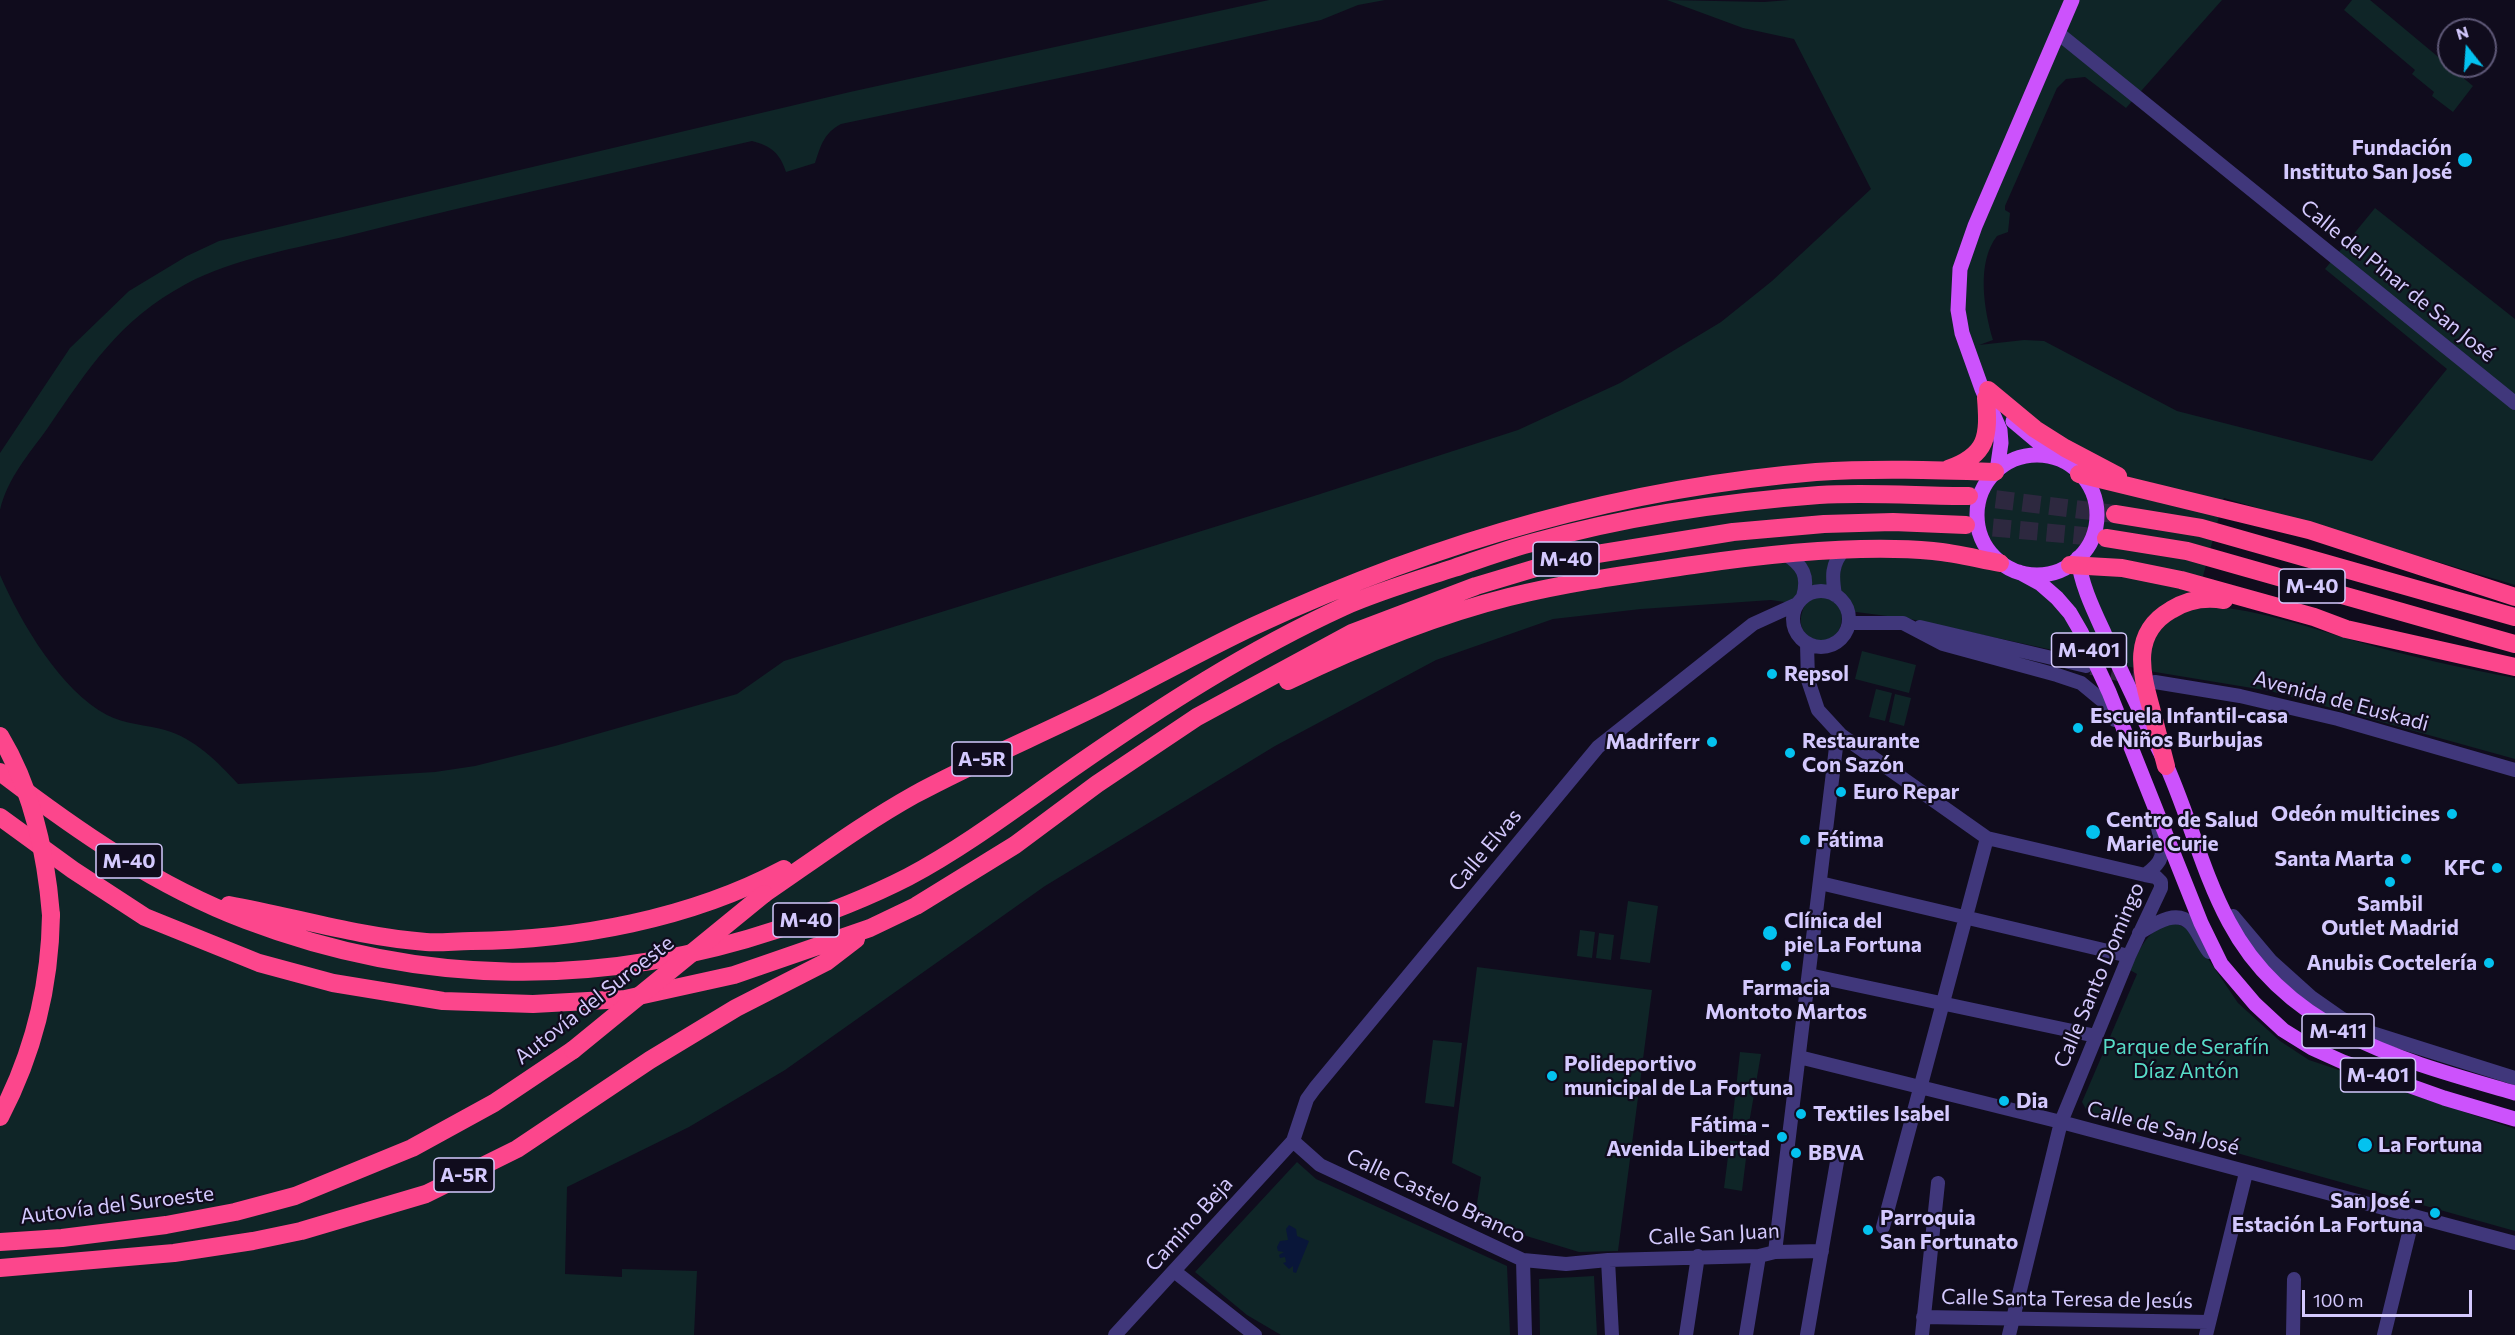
<!DOCTYPE html>
<html>
<head>
<meta charset="utf-8">
<style>
  body { margin:0 }
  #map { position:relative; width:2515px; height:1335px; overflow:hidden; background:#100c1d; font-family:Commissioner,sans-serif }
  canvas { display:block }
  .north { position:absolute; left:2437px; top:18px; width:60px; height:60px; box-sizing:border-box; background:#100c1d; border:2px solid #5e5877; border-radius:50%; rotate:343deg; font-size:16px; font-weight:700; line-height:24px; text-align:center; color:#d4c9fe }
  .north::after { content:''; display:block; margin:auto; width:21px; height:27px; background:#04c2ef; clip-path:polygon(50% 0,100% 100%,50% 72%,0 100%) }
  .scale { position:absolute; left:2302px; top:1290px; width:170px; height:27px; box-sizing:border-box; border:3px solid #d4c9fe; border-top:0; padding-left:8px; font-size:18px; line-height:21px; white-space:nowrap; color:#d4c9fe; -webkit-text-stroke:4px #100c1d; paint-order:stroke }
</style>
</head>
<body>
<div id="map">
<canvas width="2515" height="1335"></canvas>
<div class="north">N</div>
<div class="scale">100 m</div>
</div>
<script>
const g = document.querySelector('canvas').getContext('2d');
g.lineJoin = 'round';
function paint(path, color) { g.fillStyle = color; g.fill(path, 'evenodd'); }
function stroke(path, color, width, dash) { g.strokeStyle = color; g.lineWidth = width; g.lineCap = dash ? 'butt' : 'round'; g.setLineDash(dash || []); g.stroke(path); }
function label(font, color, halo, rows, align = 'center') {
  g.font = font + ' Commissioner,sans-serif'; g.lineWidth = 4.5; g.setLineDash([]); g.textBaseline = 'middle'; g.strokeStyle = halo; g.fillStyle = color; for (const [text, x, y, turn = 0] of rows) {
    g.save(); g.translate(x, y); g.rotate((+turn || 0) * Math.PI / 180); g.textAlign = isNaN(turn) ? turn : align; if (halo) g.strokeText(text, 0, 0); g.fillText(text, 0, 0); g.restore();
  }
}
paint(new Path2D(`
  M1269,0H1385L1358,5L1321,20L1102,69L841,124C824,133 821,145 815,163L786,172C780,153 771,146 752,141C618,172 484,201 351,235C298,248 234,258 186,284C119,320 89,368 47,429C29,454 7,479 0,510V453L70,348L129,291L187,256L219,241L850,92Z
  M1667,0L1764,2L1789,0H2222L2126,108L2085,77L2066,79L2057,88L2005,206V210L2010,213L2008,232L1997,236C1976,263 1984,310 1993,340L1979,345L2024,340L2044,341L2177,411L2372,461L2447,369L2325,269L2375,208L2515,319V585L2224,498L2195,606C2251,606 2306,627 2359,642C2411,657 2462,668 2515,678V759L2270,691L2149,671L1910,619L1841,610C1849,656 1784,646 1805,605L1771,600L1641,609L1553,619L1436,660L1275,746L1045,886L785,1070L689,1127L567,1187L565,1274L622,1277V1269L697,1271L694,1335H0V575C21,623 61,691 107,715C124,724 147,725 165,730C194,738 218,762 238,784L435,772L475,766L555,746L737,694L784,661L1314,496L1518,430L1620,383L1721,322L1772,281L1871,189L1794,39L1743,28Z
  M2352,0H2370L2473,86L2453,112L2432,96L2434,92L2412,74L2415,70L2344,10Z
  M1862,651L1916,665L1909,693L1855,679Z
  M1876,689L1892,693L1885,721L1869,717Z
  M1895,694L1911,698L1904,726L1889,722Z
  M1628,901L1658,906L1650,963L1620,959Z
  M2175,923L2188,929L2238,1003L2280,1041L2309,1060L2515,1129V1231L2087,1111L2082,1102L2137,974L2130,970C2141,947 2147,928 2175,923Z
  M1580,930L1595,932L1592,958L1577,956Z
  M1599,933L1614,935L1611,960L1596,958Z
  M1477,967L1652,990L1618,1251L1579,1252L1510,1231L1475,1216L1481,1177L1452,1163Z
  M1433,1040L1462,1043L1454,1107L1425,1103Z
  M1740,1052L1761,1054L1747,1135L1731,1133Z
  M1730,1141L1748,1142L1742,1191L1724,1188Z
  M1297,1162L1316,1179L1507,1266L1510,1335H1281L1247,1315L1195,1272Z
  M1594,1276L1597,1335H1540L1539,1279Z`), '#0f2527');
paint(new Path2D(`
  M1289,1225L1296,1229L1297,1236L1309,1241L1296,1273L1293,1272V1266L1289,1269L1283,1263L1286,1262L1285,1257L1280,1258L1279,1255L1284,1252L1278,1251L1277,1247L1280,1241L1288,1240L1286,1229Z`), '#091639');
stroke(new Path2D(`
  M2091,668L2151,681`), '#2d283f', 14, [14, 7]);
stroke(new Path2D(`
  M1969,496L2115,514
  M1966,525L2106,538`), '#2d283f', 18, [18, 9]);
stroke(new Path2D(`
  M2058,33L2515,403
  M1785,554C1803,565 1809,576 1803,597
  M1793 619a28 28 0 1 1 56 0a28 28 0 1 1-56 0Z
  M1835,595C1832,577 1831,564 1844,550
  M1849,623H1903L1943,644L2057,675L2081,683L2104,702L2115,720
  M1920,627L2086,666
  M1807,644L1808,680L1818,710L1841,735L1987,838L2145,875L2156,877L2161,882V888L2129,956L2061,1122L2009,1335
  M2155,682L2240,696L2338,719L2515,770
  M2145,875C2167,859 2163,852 2158,828
  M1820,883L2129,956
  M2233,916L2271,961L2311,997L2341,1018L2372,1033L2515,1078
  M2139,933C2153,925 2176,908 2191,924C2198,932 2202,943 2209,952
  M1809,975L2096,1036
  M1799,1057L2061,1122L2515,1243
  M1293,1141L1320,1165L1523,1260L1566,1264L1608,1260L1759,1256L1775,1252L1822,1251
  M1883,1227L1987,838
  M1775,1252L1837,739L1841,735
  M1523,1260L1525,1335
  M1608,1260L1612,1335
  M1174,1271L1255,1335
  M1923,1317L2209,1322
  M1115,1335L1293,1141L1307,1099L1315,1088L1598,747L1753,624L1797,604
  M1686,1335L1698,1256
  M1746,1335L1759,1256
  M1807,1335L1838,1156
  M1922,1335L1938,1183
  M2206,1335L2246,1173
  M2293,1335L2294,1279
  M2384,1335L2413,1217`), '#40377b', 14);
stroke(new Path2D(`
  M2013,421L2057,458
  M1977 515a60 60 0 1 1 120 0a60 60 0 1 1-120 0Z
  M1997,471L2001,443L2000,430L1982,389L1962,333L1958,310L1960,269L1975,226L2072,0
  M2078,558C2081,585 2094,611 2105,635C2123,677 2143,717 2163,758C2188,811 2201,870 2229,922C2287,1032 2404,1061 2515,1093
  M2019,572L2041,584L2057,598L2070,613L2081,632L2109,692L2201,923L2221,964L2255,1004L2283,1030L2312,1048L2343,1062L2444,1098L2515,1119`), '#cc52fc', 15);
stroke(new Path2D(`
  M1988,390L2035,429L2065,448L2118,476
  M1948,469C1988,455 1989,436 1986,398
  M2079,474L2309,530L2515,597
  M2115,514L2201,528L2515,617
  M2106,538L2187,551L2515,644
  M2070,565L2122,568L2181,580L2314,617L2346,629L2515,667
  M1288,681C1358,647 1433,616 1509,597C1569,582 1631,574 1693,565C1768,554 1857,544 1933,551C1956,553 1978,559 2000,563
  M2166,766C2161,746 2156,727 2151,708C2141,672 2131,633 2171,610C2187,600 2206,597 2224,600
  M0,772C76,830 156,886 246,920C422,987 602,988 779,929C823,915 867,898 908,877C968,845 1022,803 1077,765C1162,706 1249,650 1343,607C1379,591 1417,580 1454,568C1481,559 1508,549 1535,542C1628,516 1724,502 1819,495C1869,492 1920,496 1969,496
  M0,817L73,870L145,917L259,963L333,983L443,1001L533,1004L625,999L734,975L870,928L916,906L1015,845L1097,784L1197,717L1352,633L1476,586L1566,559L1733,532L1824,524L1893,522L1966,525
  M764,894C814,860 862,824 914,795C977,761 1042,734 1106,702C1155,677 1203,650 1254,626C1431,544 1621,488 1816,472C1875,468 1936,470 1995,472
  M229,905C295,917 359,937 426,942C441,943 456,941 471,941C576,940 690,919 784,869
  M0,1117C34,1052 50,987 51,915
  M0,1242L62,1238L166,1225L235,1212L295,1196L412,1148L494,1103L573,1050
  M0,1268L174,1253L253,1241L301,1231L426,1194L517,1149L650,1060L736,1008L826,962L856,939`), '#fc468c', 18);
stroke(new Path2D(`
  M0,736C32,789 46,853 51,915
  M573,1050L764,894`), '#fc468c', 18);
for (const [x, y, r, color] of [
  [2465,160,8,"#04c2ef"],
  [1772,674,6,"#04c2ef"],
  [2078,728,6,"#04c2ef"],
  [1712,742,6,"#04c2ef"],
  [1790,753,6,"#04c2ef"],
  [1841,792,6,"#04c2ef"],
  [2452,814,6,"#04c2ef"],
  [2093,832,8,"#04c2ef"],
  [1805,840,6,"#04c2ef"],
  [2406,859,6,"#04c2ef"],
  [2497,868,6,"#04c2ef"],
  [2390,882,6,"#04c2ef"],
  [1770,933,8,"#04c2ef"],
  [2489,963,6,"#04c2ef"],
  [1786,966,6,"#04c2ef"],
  [1552,1076,6,"#04c2ef"],
  [2004,1101,6,"#04c2ef"],
  [1801,1114,6,"#04c2ef"],
  [1782,1137,6,"#04c2ef"],
  [2365,1145,8,"#04c2ef"],
  [1796,1153,6,"#04c2ef"],
  [2435,1213,6,"#04c2ef"],
  [1868,1230,6,"#04c2ef"]
]) { const dot = new Path2D(); dot.arc(x, y, r, 0, 2 * Math.PI); g.fillStyle = color; g.fill(dot); stroke(dot, '#100c1d', 2); }
for (const [x, y, w] of [
  [1566,559,66],
  [2312,586,66],
  [2089,650,75],
  [982,759,60],
  [129,861,66],
  [806,920,66],
  [2338,1031,72],
  [2378,1075,75],
  [464,1175,60]
]) { const box = new Path2D(); box.roundRect(x - w / 2, y - 17, w, 34, 4.5); g.fillStyle = '#100c1d'; g.fill(box); stroke(box, '#d4c9fe', 1.5); }
label('bold 20px', '#d4c9fe', null, [
  ["M-40",1566,559],
  ["M-40",2312,586],
  ["M-401",2089,650],
  ["A-5R",982,759],
  ["M-40",129,861],
  ["M-40",806,920],
  ["M-411",2338,1031],
  ["M-401",2378,1075],
  ["A-5R",464,1175]
]);
label('bold 21px', '#d4c9fe', '#100c1d', [
  ["Fundación",2452,148,"right"],
  ["Instituto San José",2452,172,"right"],
  ["Repsol",1784,674],
  ["Escuela Infantil-casa",2090,716],
  ["de Niños Burbujas",2090,740],
  ["Restaurante",1802,741],
  ["Con Sazón",1802,765],
  ["Madriferr",1700,742,"right"],
  ["Euro Repar",1853,792],
  ["Odeón multicines",2440,814,"right"],
  ["Centro de Salud",2106,820],
  ["Marie Curie",2106,844],
  ["Fátima",1817,840],
  ["Santa Marta",2394,859,"right"],
  ["KFC",2485,868,"right"],
  ["Sambil",2390,904,"center"],
  ["Outlet Madrid",2390,928,"center"],
  ["Clínica del",1784,921],
  ["pie La Fortuna",1784,945],
  ["Anubis Coctelería",2477,963,"right"],
  ["Farmacia",1786,988,"center"],
  ["Montoto Martos",1786,1012,"center"],
  ["Polideportivo",1564,1064],
  ["municipal de La Fortuna",1564,1088],
  ["Dia",2016,1101],
  ["Textiles Isabel",1813,1114],
  ["Fátima -",1770,1125,"right"],
  ["Avenida Libertad",1770,1149,"right"],
  ["La Fortuna",2378,1145],
  ["BBVA",1808,1153],
  ["San José -",2423,1201,"right"],
  ["Estación La Fortuna",2423,1225,"right"],
  ["Parroquia",1880,1218],
  ["San Fortunato",1880,1242]
], 'left');
label('21px', '#d4c9fe', '#100c1d', [
  ["Calle del Pinar de San José",2398,281,39],
  ["Avenida de Euskadi",2341,701,15],
  ["Calle Elvas",1485,850,-50],
  ["Calle Santo Domingo",2099,975,-67],
  ["Autovía del Suroeste",594,1000,-38],
  ["Calle de San José",2163,1128,15],
  ["Calle Castelo Branco",1436,1196,25],
  ["Autovía del Suroeste",117,1205,-7],
  ["Camino Beja",1189,1224,-48],
  ["Calle San Juan",1714,1234,-3],
  ["Calle Santa Teresa de Jesús",2067,1299,1]
]);
label('21px', '#57dcc7', '#100c1d', [
  ["Parque de Serafín",2186,1047],
  ["Díaz Antón",2186,1071]
]);
</script>
</body>
</html>
